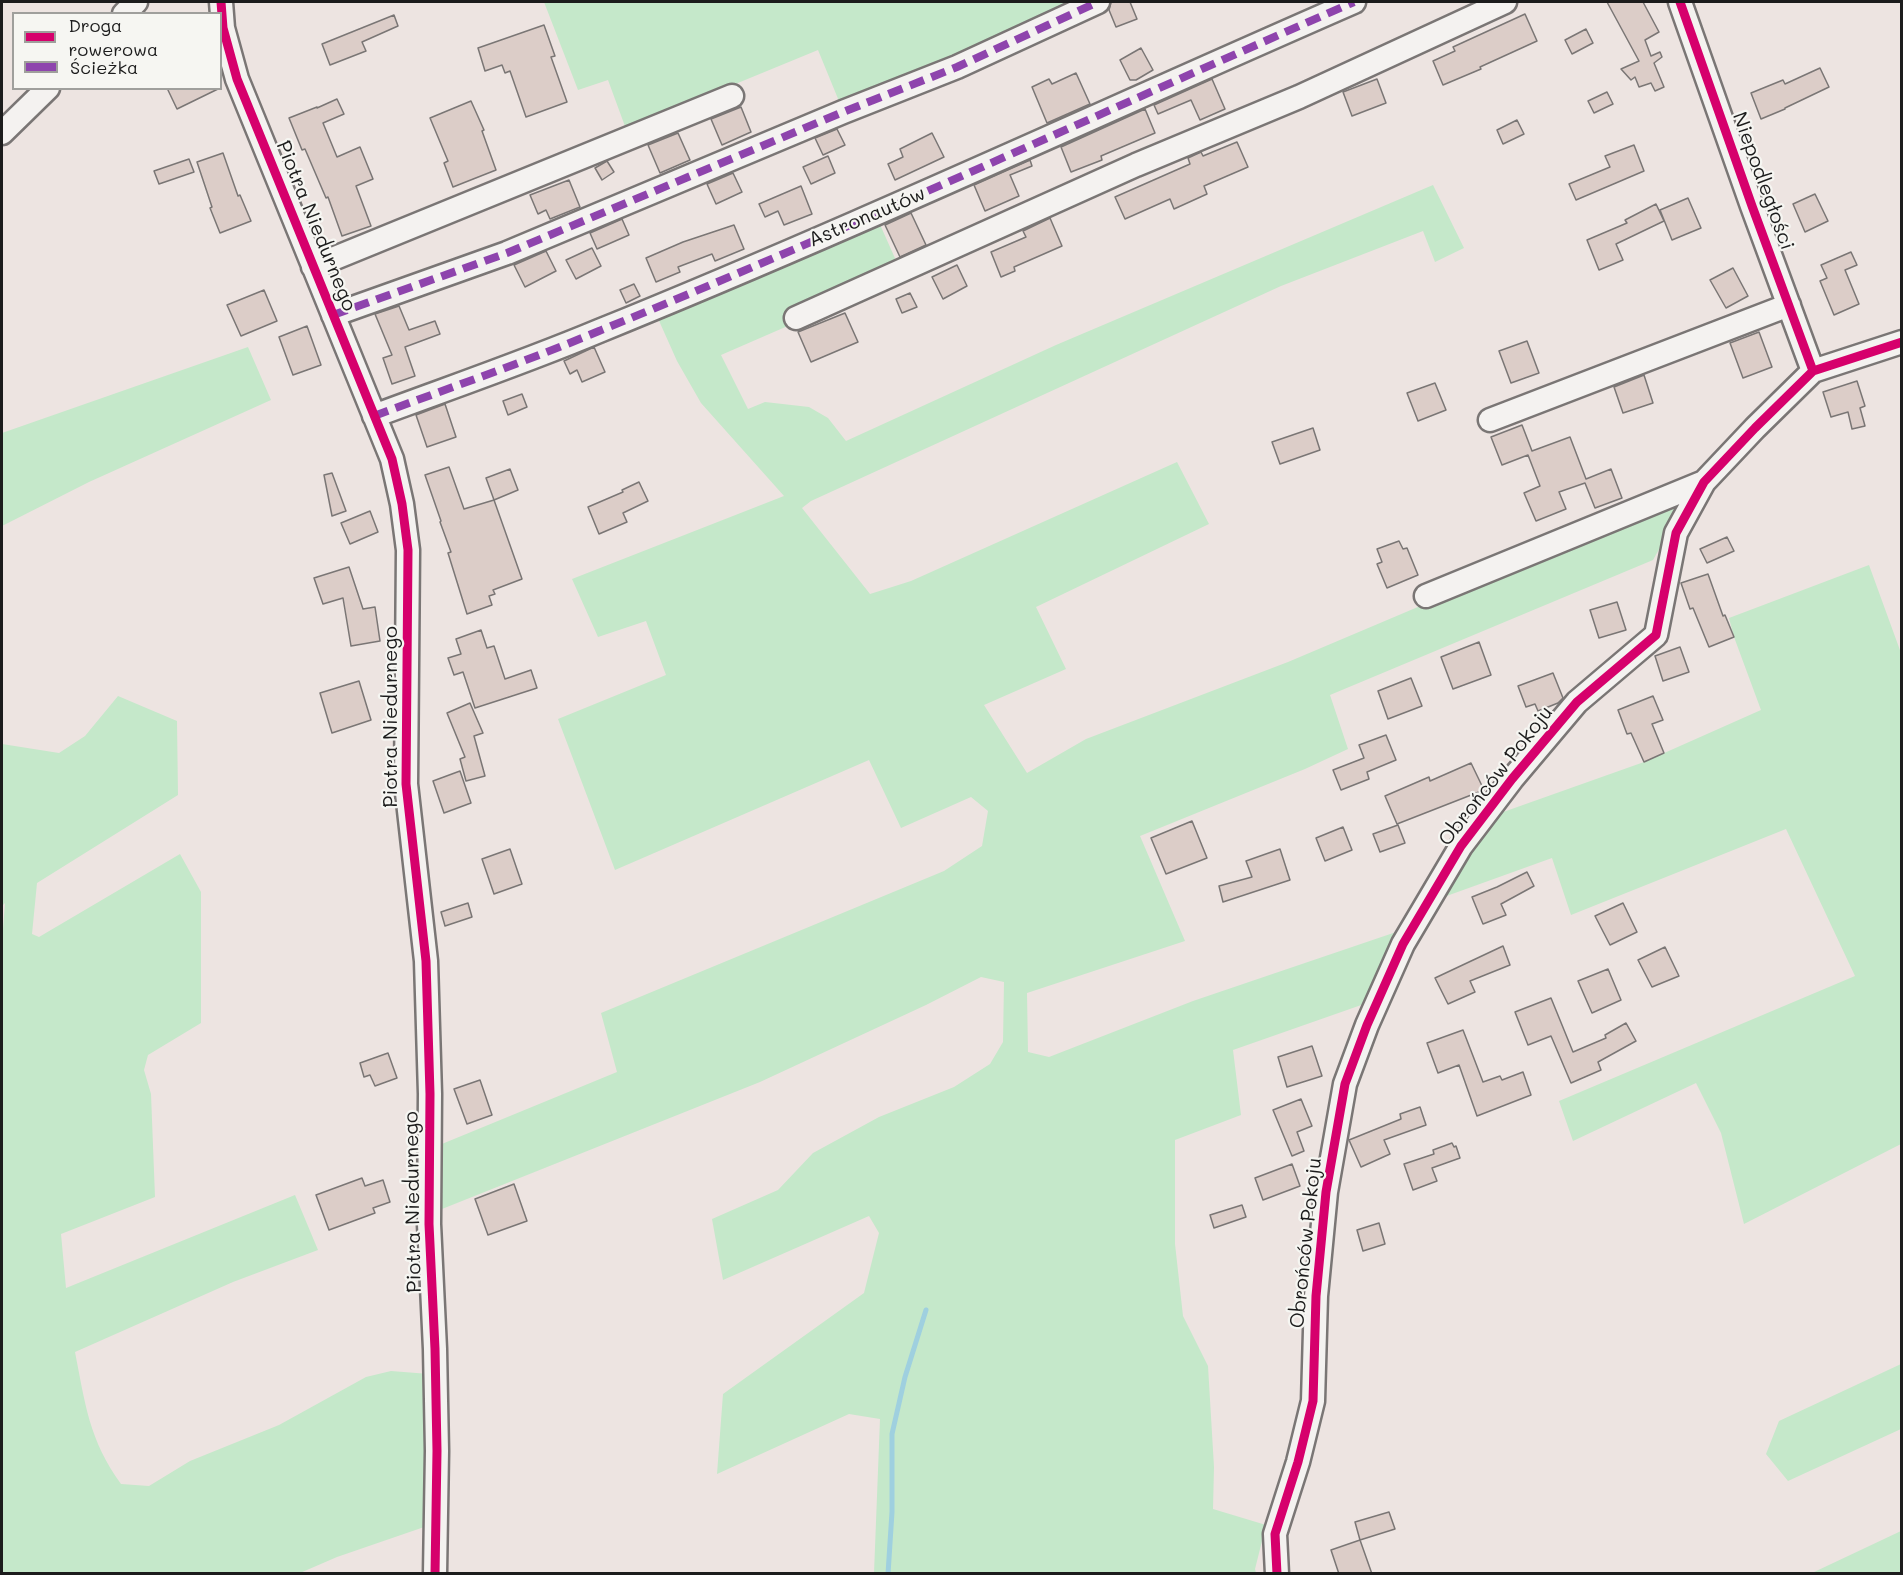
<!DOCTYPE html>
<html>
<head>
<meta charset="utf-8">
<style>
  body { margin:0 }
  #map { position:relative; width:1903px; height:1575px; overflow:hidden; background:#ede4e1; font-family:Mali,sans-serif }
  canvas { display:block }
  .frame { position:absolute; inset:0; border:3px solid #1c1c1c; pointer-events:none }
  .legend { position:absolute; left:12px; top:12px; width:210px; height:78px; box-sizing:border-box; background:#f6f6f2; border:2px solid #9f9f9c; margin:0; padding:8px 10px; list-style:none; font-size:18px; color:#1c1c1c }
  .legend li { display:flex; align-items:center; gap:12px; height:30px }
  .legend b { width:30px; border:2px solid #9f9f9c }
</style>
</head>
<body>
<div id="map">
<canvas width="1903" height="1575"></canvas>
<div class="frame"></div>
<ul class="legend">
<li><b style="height:8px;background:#d6006c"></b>Droga rowerowa</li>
<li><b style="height:8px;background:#8e44ad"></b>Ścieżka</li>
</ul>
</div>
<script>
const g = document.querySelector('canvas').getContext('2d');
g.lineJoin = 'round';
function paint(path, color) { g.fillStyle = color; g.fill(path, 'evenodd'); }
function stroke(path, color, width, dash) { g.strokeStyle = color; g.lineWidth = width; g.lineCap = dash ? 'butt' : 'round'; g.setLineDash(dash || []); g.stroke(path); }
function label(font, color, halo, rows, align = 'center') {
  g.font = font + ' Mali,sans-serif'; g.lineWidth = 4.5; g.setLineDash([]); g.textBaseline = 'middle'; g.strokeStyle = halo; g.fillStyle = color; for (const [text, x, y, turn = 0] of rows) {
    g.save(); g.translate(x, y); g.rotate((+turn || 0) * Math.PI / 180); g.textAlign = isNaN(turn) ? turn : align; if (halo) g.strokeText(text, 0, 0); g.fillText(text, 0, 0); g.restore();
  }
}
paint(new Path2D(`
  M544,2H1077L841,106L818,50L626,129L608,80L578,90Z
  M1433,185L1464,248L1435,262L1423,231L1281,286L811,501L802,508L870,594L911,581L1177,462L1209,524L1036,607L1066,669L984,705L1027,773L1086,739L1288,662L1602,529L1694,487L1653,560L1330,695L1348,749L1305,769L1140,836L1185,941L1027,993L1028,1052L1049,1057L1193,1001L1405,929L1367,1003L1233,1050L1241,1115L1175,1140V1244L1183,1316L1208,1366L1214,1467L1213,1509L1266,1525L1255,1569L1256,1573H874L880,1419L849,1414L717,1474L723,1394L864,1293L879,1233L869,1216L723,1280L712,1219L778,1190L813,1153L879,1117L954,1087L990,1064L1003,1042L1004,982L981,977L926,1005L760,1082L442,1209L437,1146L617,1072L601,1013L944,871L982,846L988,811L971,797L901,828L869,760L615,870L558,719L666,675L646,621L598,637L572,579L784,496L701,403L677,361L656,314L878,220L898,265L790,325L721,355L748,409L765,402L809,407L828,418L846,441L1056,345Z
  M248,347L271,400L89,482L2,526V433Z
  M1869,565L1901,653V1144L1744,1224L1721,1133L1696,1083L1573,1141L1559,1101L1855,976L1786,829L1571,915L1552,858L1441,898L1492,816L1644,762L1761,710L1734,637L1729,618Z
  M118,696L177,721L178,795L37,883L32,934L39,937L180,854L201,892V1023L148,1055L144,1070L151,1094L155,1197L61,1234L66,1288L295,1195L318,1250L233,1282L75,1352C85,1403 89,1440 121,1484L149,1486L190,1461L279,1425L366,1377L391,1371L429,1374L430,1525L337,1557L300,1573H2V942L5,903L2,906V744L59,753L85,736Z
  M1901,1364V1429L1788,1481L1766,1454L1779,1421Z
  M1901,1531V1573H1812Z`), '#c5e8ca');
stroke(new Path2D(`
  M888,1574L892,1512V1434L905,1377L926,1310`), '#9fd0df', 5);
const building = new Path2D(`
  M1111,2H1130L1137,19L1116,27L1109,10Z
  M1607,2H1643L1659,32L1645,40L1651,56L1660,52L1662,57L1654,63L1664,87L1655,91L1651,83L1639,87L1635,77L1631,80L1621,69L1639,61Z
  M1525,14L1537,41L1480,67L1481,69L1443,85L1433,61L1455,51L1453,47Z
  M394,15L398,26L362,42L366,51L330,65L322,44Z
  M544,25L555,56L551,57L567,102L526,117L510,71L505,73L502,65L485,71L478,48Z
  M1586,29L1593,43L1572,54L1565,40Z
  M1141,48L1153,70L1136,80H1130L1120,60Z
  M1820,68L1829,87L1785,108V109L1761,119L1751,93L1783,80L1785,84Z
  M1076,73L1090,104L1047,123L1032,87L1049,79L1052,84Z
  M1212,79L1225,109L1200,120L1191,100L1158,114L1154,105Z
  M1377,79L1386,103L1352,116L1343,92Z
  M167,88H220L177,109Z
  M1607,92L1613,104L1594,113L1588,101Z
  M337,99L344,114L323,123L337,157L360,147L373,179L356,186L371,226L342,236L328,197L326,198L305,149L302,150L289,118L317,107V108Z
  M471,101L484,130L482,131L496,170L453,187L444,163L448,161L430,118Z
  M741,107L751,132L722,145L711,119Z
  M1145,109L1155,133L1101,156L1102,160L1071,172L1061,147Z
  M1517,120L1524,134L1503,144L1497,130Z
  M837,129L845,145L823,155L815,138Z
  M678,133L690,160L660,173L648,145Z
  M932,133L944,157L895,180L888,164L903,157L900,149Z
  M1237,142L1248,167L1204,186L1207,194L1174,209L1170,199L1125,219L1115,197L1190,164L1188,158L1201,152L1203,156Z
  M1634,145L1644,171L1576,200L1569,184L1610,167L1605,156Z
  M223,153L238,196L240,195L251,221L220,233L210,208L212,207L197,162Z
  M828,156L835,173L811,184L803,167Z
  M189,159L194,172L159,184L154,171Z
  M1030,160L1032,166L1010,175L1019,196L985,211L974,185Z
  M607,161L614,172L602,180L595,168Z
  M733,173L742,192L716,204L707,184Z
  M569,180L580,207L550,219L546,210L538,214L530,195Z
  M801,186L812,214L784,225L778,211L765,217L759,204Z
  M1815,194L1828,221L1805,232L1793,204Z
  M1688,198L1701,228L1672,240L1660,210Z
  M1656,204L1664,221L1616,244L1623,260L1599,270L1587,240L1627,223L1625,220Z
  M911,213L926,245L900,257L885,225Z
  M1050,218L1062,246L1014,267L1015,271L1001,277L991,252L1026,237L1023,231Z
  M622,219L629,235L597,249L590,233Z
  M734,225L744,249L715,261L712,254L678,267L680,272L656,282L646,258L683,242Z
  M592,248L601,266L576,279L566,260Z
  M546,251L556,271L525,287L514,265Z
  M1851,252L1857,265L1845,270L1859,304L1834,315L1820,281L1827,278L1821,265Z
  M957,265L967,286L943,299L932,277Z
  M1733,268L1748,296L1726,308L1710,280Z
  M634,284L640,296L626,303L620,290Z
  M264,290L277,321L241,336L227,305Z
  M910,293L917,307L902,313L896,299Z
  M399,306L409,330L435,321L440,334L405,347L415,376L392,384L383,358L392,355L375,314Z
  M845,313L858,342L811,362L798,332Z
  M307,326L321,365L293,375L279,337Z
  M1759,332L1772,367L1743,378L1730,343Z
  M1527,341L1539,373L1511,383L1499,351Z
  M594,347L605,372L582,382L577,370L570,374L564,361Z
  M1644,375L1653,403L1623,413L1614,387Z
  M1857,381L1865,406L1860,408L1865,426L1852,429L1848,412L1831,417L1823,392Z
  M1435,383L1446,410L1418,421L1407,393Z
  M522,394L527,407L508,415L503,401Z
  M445,404L456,437L427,447L416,415Z
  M1522,425L1532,451L1570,437L1586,479L1611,469L1622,498L1595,508L1585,483L1559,492L1566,509L1536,521L1524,493L1540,486L1528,455L1502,465L1491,437Z
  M1313,428L1320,450L1280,464L1272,442Z
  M449,467L464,509L494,500L522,579L493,590L495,594L489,596L492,605L467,614L448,553L451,552L440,522L441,521L425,475Z
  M510,469L518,490L494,500L486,478Z
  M332,473L346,511L332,516L324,475Z
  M639,482L648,501L623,513L627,522L599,534L588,507L623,492L622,490Z
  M370,511L378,532L350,544L341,523Z
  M1727,537L1734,551L1707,563L1700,549Z
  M1399,541L1403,549L1407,548L1418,575L1387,588L1377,564L1382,562L1377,549Z
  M349,567L363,609L375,607L380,641L351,646L343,598L323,604L314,578Z
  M1708,574L1723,616L1725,615L1734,637L1709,647L1693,608L1690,609L1681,583Z
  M1617,602L1626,630L1599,638L1590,610Z
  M481,630L487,648L494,646L505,679L531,670L537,688L475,708L463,672L454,675L448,658L461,654L456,639Z
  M1479,642L1491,675L1453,689L1441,657Z
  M1680,647L1689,672L1663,681L1655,656Z
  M1553,673L1563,698L1558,703L1538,711L1535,704L1526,707L1518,686Z
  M1411,678L1422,706L1388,719L1378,691Z
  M359,681L371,720L332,733L320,693Z
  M1653,696L1663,720L1652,724L1664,753L1644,762L1631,733L1627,734L1618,710Z
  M470,703L483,733L474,736L485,776L466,781L460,759L465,757L447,713Z
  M1386,735L1396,760L1367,772L1369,779L1341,790L1333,770L1364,758L1359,745Z
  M1471,763L1484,790L1397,824L1385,796L1429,777L1430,781Z
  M460,771L471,803L444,813L433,781Z
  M1192,821L1207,858L1166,874L1151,838Z
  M1398,825L1405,843L1380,852L1373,834Z
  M1343,827L1352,850L1325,861L1316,838Z
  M510,849L522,884L494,894L482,859Z
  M1280,849L1290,880L1223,902L1219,886L1252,877L1246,861Z
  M1527,872L1534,886L1501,904L1506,915L1483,924L1472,897L1497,887Z
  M468,903L472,917L445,926L441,912Z
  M1623,903L1637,932L1610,945L1595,916Z
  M1503,946L1510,965L1470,981L1475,992L1448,1004L1435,978Z
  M1665,947L1679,976L1652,987L1638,960Z
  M1608,969L1621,1000L1592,1013L1578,981Z
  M1551,998L1573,1052L1606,1038L1605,1035L1626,1023L1636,1041L1598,1062L1601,1070L1571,1083L1551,1036L1528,1045L1515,1012Z
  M1463,1030L1483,1082L1500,1076L1502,1080L1523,1072L1531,1095L1477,1116L1459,1065L1438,1073L1427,1043Z
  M1312,1046L1322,1076L1287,1087L1278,1057Z
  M388,1053L397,1078L375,1086L370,1075L364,1077L360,1063Z
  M480,1080L492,1115L467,1124L454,1089Z
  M1301,1099L1312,1126L1297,1132L1304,1151L1292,1156L1273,1110Z
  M1420,1107L1426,1125L1384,1140L1390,1154L1361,1167L1349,1140L1401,1119L1400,1114Z
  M1452,1143L1454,1147L1456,1146L1460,1158L1432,1168L1437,1181L1413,1190L1404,1164L1434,1154L1433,1150Z
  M1292,1164L1300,1186L1263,1200L1255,1178Z
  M362,1178L365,1186L383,1180L390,1202L373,1208L375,1213L329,1230L316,1195Z
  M514,1184L527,1221L488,1235L475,1199Z
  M1242,1205L1246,1217L1214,1228L1210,1215Z
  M1379,1223L1385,1244L1363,1251L1357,1230Z
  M1389,1512L1395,1529L1360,1540L1355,1522Z
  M1360,1540L1372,1574H1339L1331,1550Z`);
paint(building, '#dccdc8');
stroke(building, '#7a7675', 1.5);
const minor = new Path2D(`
  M221,2L223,28L237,79L392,459L402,504L408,550L406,784L426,961L430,1094L429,1224L435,1349L437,1451L435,1574
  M1680,2L1752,206L1813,371
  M124,14L136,2
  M2,133L48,88
  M313,267L732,96
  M333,315L507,253L843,112L957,67L1098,2
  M796,318L1136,165L1299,97L1505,2
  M374,416C449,388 525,362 599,331C853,228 1102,112 1354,2
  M1490,420L1789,305
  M1426,596L1704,482
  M1277,1574L1275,1534L1298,1462L1313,1401L1316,1296L1326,1192L1345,1084L1367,1025L1403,944L1461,846L1512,779L1577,702L1656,635L1676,533L1704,482L1755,428L1813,371L1902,342`);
stroke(minor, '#7a7675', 27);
stroke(minor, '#f4f2f0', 22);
stroke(new Path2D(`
  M333,315L507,253L843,112L957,67L1098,2
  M374,416C449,388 525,362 599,331C853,228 1102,112 1354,2`), '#8e44ad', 8, [15, 8]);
stroke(new Path2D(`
  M221,2L223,28L237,79L392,459L402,504L408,550L406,784L426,961L430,1094L429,1224L435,1349L437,1451L435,1574
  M1680,2L1752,206L1813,371
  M1277,1574L1275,1534L1298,1462L1313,1401L1316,1296L1326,1192L1345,1084L1367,1025L1403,944L1461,846L1512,779L1577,702L1656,635L1676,533L1704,482L1755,428L1813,371L1902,342`), '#d6006c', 9);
label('20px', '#1c1c1c', '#f6f6f2', [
  ["Niepodległości",1763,181,70],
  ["Astronautów",867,217,-23],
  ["Piotra Niedurnego",316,226,68],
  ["Piotra Niedurnego",391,717,-90],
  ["Obrońców Pokoju",1496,776,-52],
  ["Piotra Niedurnego",413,1202,-91],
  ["Obrońców Pokoju",1306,1243,-84]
]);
</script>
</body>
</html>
